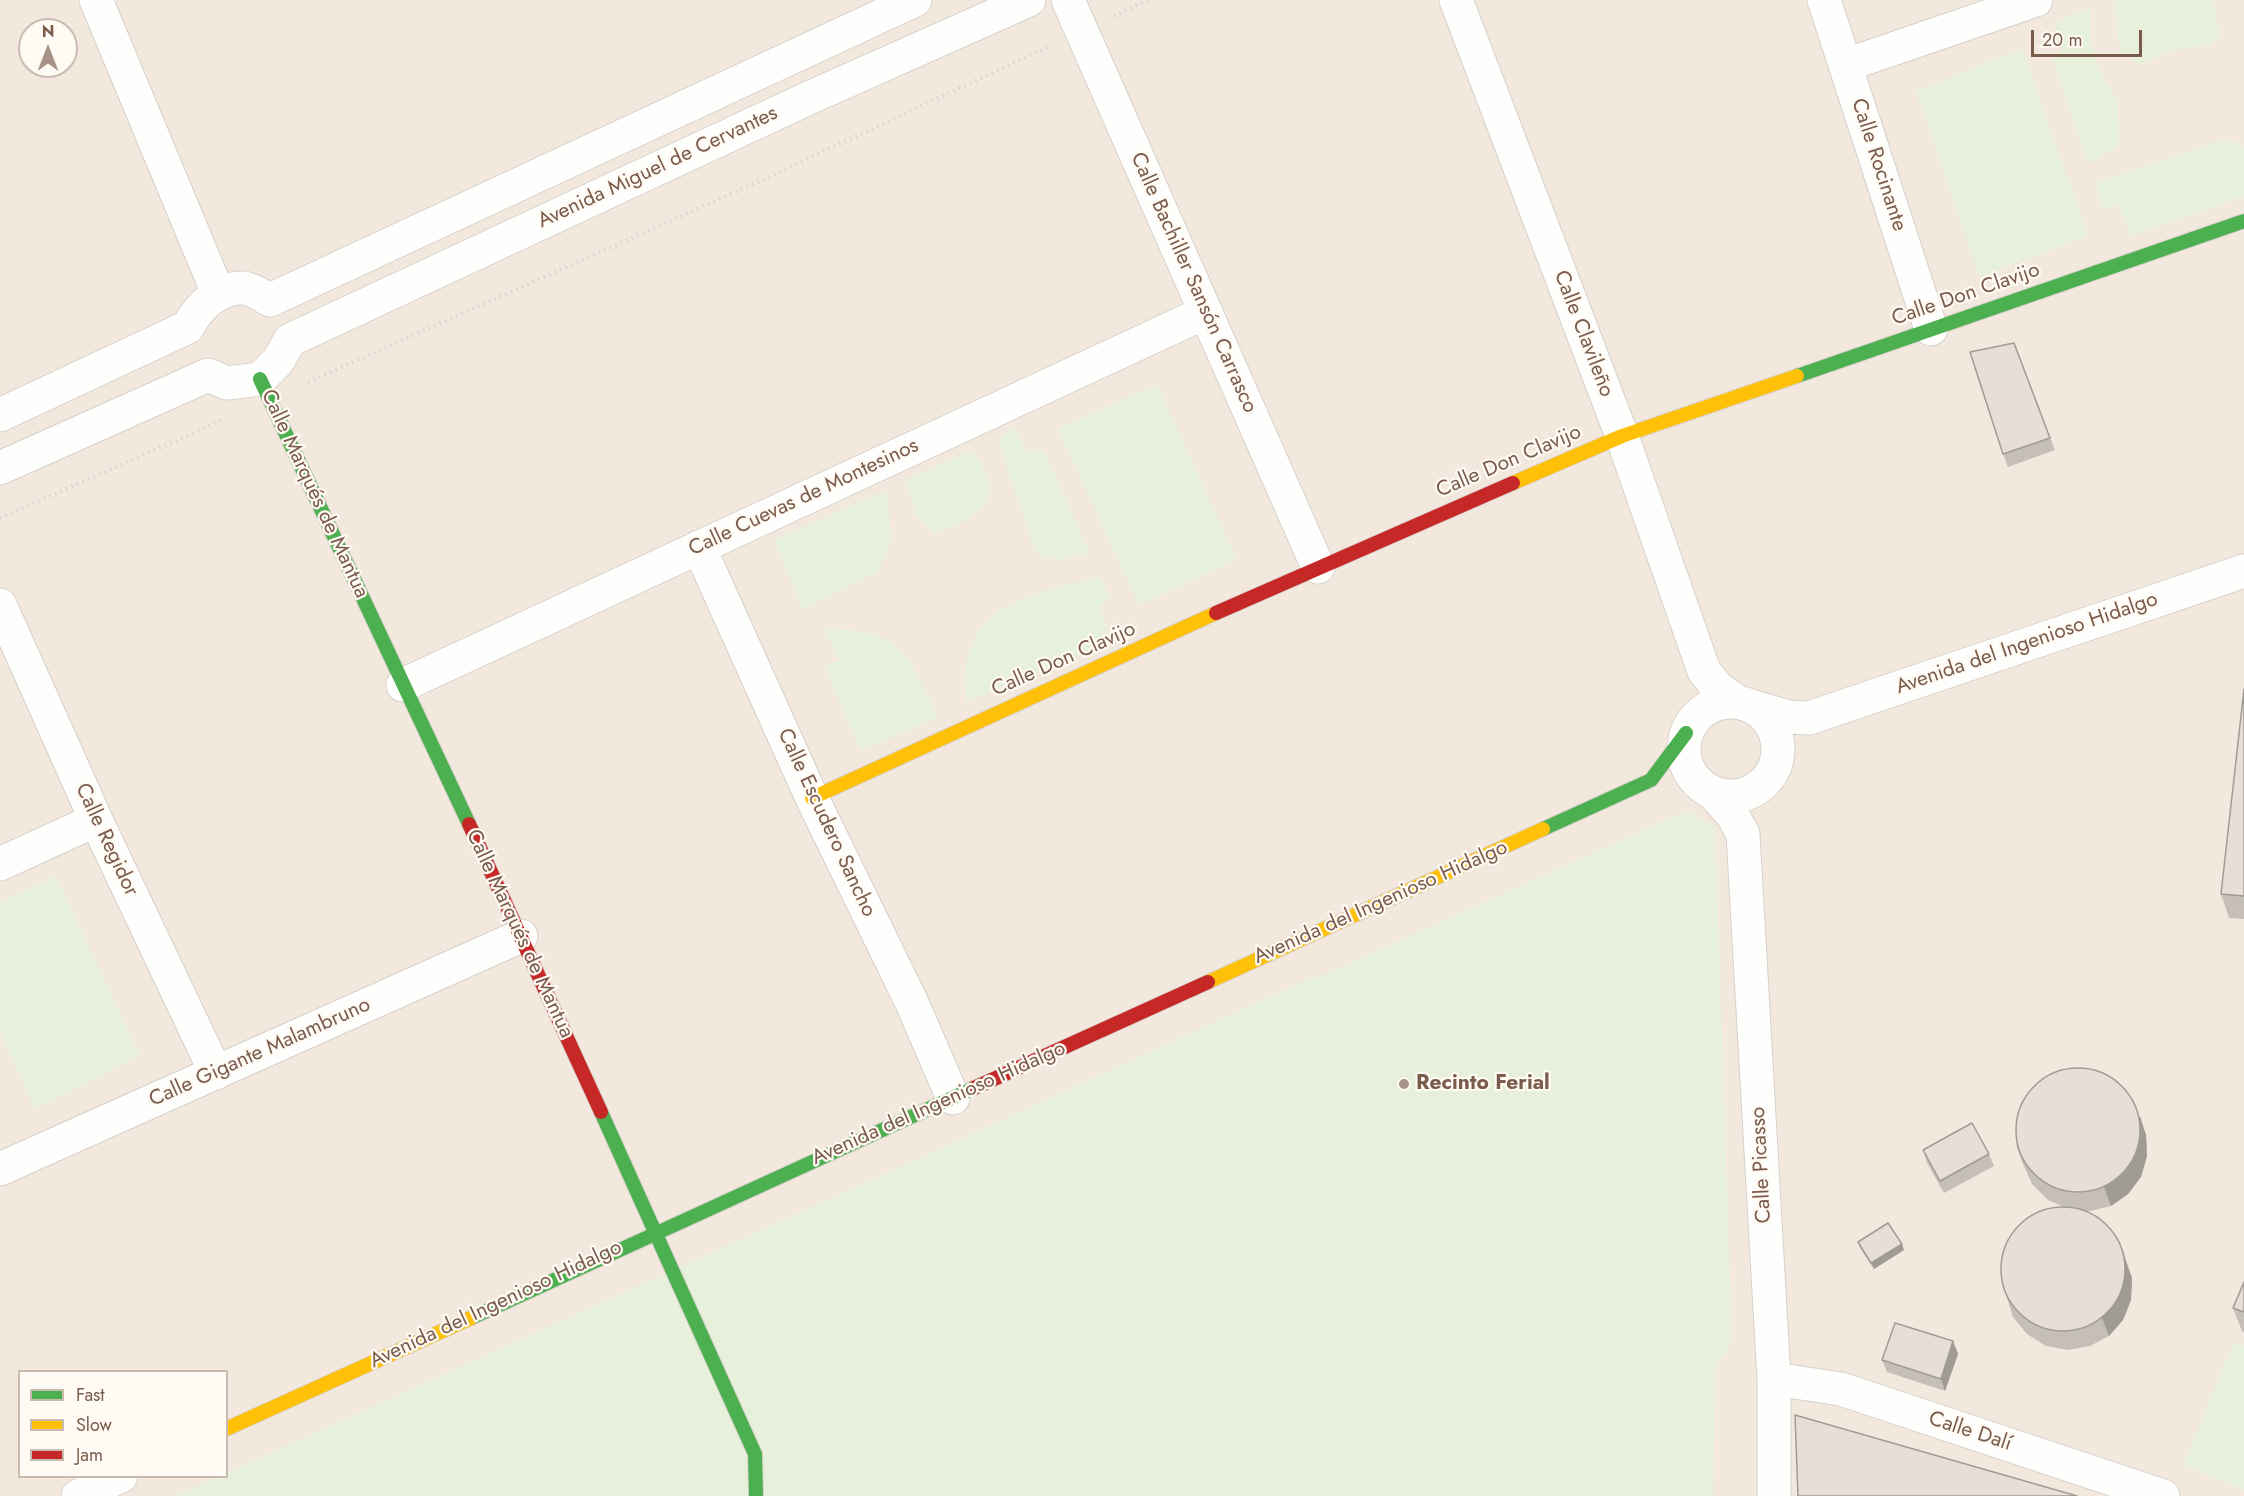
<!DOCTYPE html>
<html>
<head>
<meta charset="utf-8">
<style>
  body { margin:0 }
  #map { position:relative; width:2244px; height:1496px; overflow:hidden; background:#f9f5f0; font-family:Jost,sans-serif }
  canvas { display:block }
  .legend { position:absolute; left:18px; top:1370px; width:210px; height:108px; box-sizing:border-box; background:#fffaf3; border:2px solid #cabbb1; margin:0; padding:8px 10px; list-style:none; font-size:18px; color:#7a5c4d }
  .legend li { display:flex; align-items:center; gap:12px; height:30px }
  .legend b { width:30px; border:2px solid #cabbb1 }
  .north { position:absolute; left:18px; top:18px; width:60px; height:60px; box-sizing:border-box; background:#fffaf3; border:2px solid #cabbb1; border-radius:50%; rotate:0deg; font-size:16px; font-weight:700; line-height:24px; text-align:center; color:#7a5c4d }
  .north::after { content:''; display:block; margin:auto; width:21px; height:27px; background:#a69286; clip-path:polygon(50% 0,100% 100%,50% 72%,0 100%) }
  .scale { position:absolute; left:2031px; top:30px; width:111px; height:27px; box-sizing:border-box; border:3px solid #7a5c4d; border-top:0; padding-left:8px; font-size:18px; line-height:21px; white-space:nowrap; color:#7a5c4d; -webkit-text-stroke:4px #fffaf3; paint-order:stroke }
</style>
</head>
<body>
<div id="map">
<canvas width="2244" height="1496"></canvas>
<ul class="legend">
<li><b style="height:8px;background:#4caf50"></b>Fast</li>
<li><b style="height:8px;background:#ffc107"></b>Slow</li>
<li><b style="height:8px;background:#c62828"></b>Jam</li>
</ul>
<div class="north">N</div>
<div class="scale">20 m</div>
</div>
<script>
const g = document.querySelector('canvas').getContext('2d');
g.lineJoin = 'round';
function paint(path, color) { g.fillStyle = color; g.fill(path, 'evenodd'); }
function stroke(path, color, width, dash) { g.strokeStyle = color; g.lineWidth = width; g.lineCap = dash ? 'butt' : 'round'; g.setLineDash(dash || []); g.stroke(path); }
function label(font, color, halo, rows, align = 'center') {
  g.font = font + ' Jost,sans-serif'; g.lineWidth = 4.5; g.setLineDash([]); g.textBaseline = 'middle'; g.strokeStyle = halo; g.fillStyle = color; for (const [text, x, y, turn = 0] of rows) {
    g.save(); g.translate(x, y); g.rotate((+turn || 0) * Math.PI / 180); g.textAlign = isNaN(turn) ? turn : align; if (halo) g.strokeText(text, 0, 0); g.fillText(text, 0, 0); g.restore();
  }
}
paint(new Path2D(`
  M0,0H2244V1496H0ZM30,30H66V66H30ZM20,1372H226V1476H20Z`), '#f2e8de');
paint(new Path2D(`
  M2120,0H2213L2220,36C2201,52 2202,44 2181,49C2166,52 2154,58 2141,65L2120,51L2114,2Z
  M2090,8V36L2097,66L2118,103L2119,145L2088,164L2052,55L2062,51L2055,22Z
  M2022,48L2088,236L1980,277L1916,92Z
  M2218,141H2233L2244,147V196L2132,236L2118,205L2103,210L2096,183Z
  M1157,384L1237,560L1139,605L1058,429Z
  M1015,428L1027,453L1043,449L1090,553L1059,560L1038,555C1030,542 1028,529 1023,515C1014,490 1005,465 998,439Z
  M972,450C979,461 989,474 989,488C991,514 953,527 934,533L917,516L906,480Z
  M887,490L891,540L879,571L803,609L774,540Z
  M1100,577L1111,598L1100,607L1112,640L966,702C966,689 964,673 967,660C981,599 1049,589 1100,577Z
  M824,629C902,629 908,653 938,717L861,751L824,666L840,661Z
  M1686,811L1715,826L1732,1341L1715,1370L1713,1496H175L218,1477L226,1476L227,1473L887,1173L1315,976V979Z
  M56,876L140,1056L35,1109L0,1031V902Z
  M2234,1342L2244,1346V1490L2183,1465Z`), '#e7f0db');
const street = new Path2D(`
  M96,0L218,293
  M1068,0L1318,567
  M1456,0L1622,436L1704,671L1717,687L1736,701
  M1824,0L1931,329
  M1846,65L2036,0
  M0,415L188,327C199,306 218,287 244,288C252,289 263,296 270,300L915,0
  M0,468L208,375L227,383L260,379L278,361L290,340L811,97L1029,0
  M699,547L812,798L912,1003L953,1098
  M0,605L96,820L216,1073
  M403,685L1206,312
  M1684 749a47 47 0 1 1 94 0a47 47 0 1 1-94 0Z
  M1751,706L1789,717L1809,718L2244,571
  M1713,793L1733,816L1743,834L1774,1379V1496
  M0,864L96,820
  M0,1169L521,936
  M1774,1379L1841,1389L2163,1496
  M78,1496L121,1476`);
const fast = new Path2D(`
  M1797,376L2244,221
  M260,379L469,824
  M1543,829L1651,780L1686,733
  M601,1112L755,1454L756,1496
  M471,1318L974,1088`);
const slow = new Path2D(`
  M1513,483L1622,436L1797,376
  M812,798L1216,613
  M1208,982L1543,829
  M226,1429L471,1318`);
const jam = new Path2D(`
  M1216,613L1513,483
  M469,824L601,1112
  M974,1088L1208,982`);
stroke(street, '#d7d1cb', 35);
stroke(fast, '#d9d2cb', 16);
stroke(slow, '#d9d2cb', 16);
stroke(jam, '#d9d2cb', 16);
stroke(new Path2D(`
  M1114,16L1148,0
  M308,382L760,181L1050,46
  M0,518L225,419`), '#dcd5d0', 4, [1.5, 4.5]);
stroke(street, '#fefefd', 33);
stroke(fast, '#4caf50', 14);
stroke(slow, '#ffc107', 14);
stroke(jam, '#c62828', 14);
paint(new Path2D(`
  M2014,343L2055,450L2008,467L2003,454Z
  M2244,689V919L2229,918L2221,894Z
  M2146,1135L2147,1156L2141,1177L2128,1194L2111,1206L2090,1211H2087L2118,1239L2125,1257L2132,1278L2131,1300L2123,1320L2109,1336L2090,1346L2068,1350L2046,1346L2027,1334L2013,1317L2007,1298L2062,1206L2048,1200L2032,1184L2023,1164L2016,1145Z
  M1923,1150L1989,1154L1994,1166L1944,1193L1927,1163Z
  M1858,1242L1904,1250L1874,1269L1860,1248Z
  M2244,1282V1332L2242,1331L2233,1308Z
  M1953,1341L1958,1354L1945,1391L1887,1372L1882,1360Z`), '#c6bfb9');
paint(new Path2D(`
  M2140,1116L2146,1135L2147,1156L2141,1177L2128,1194L2111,1206L2104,1187Z
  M2118,1239L2132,1278L2131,1300L2123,1320L2109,1336L2102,1318Z
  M1902,1244L1904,1250L1874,1269L1871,1263Z
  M1953,1341L1958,1354L1945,1391L1941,1379Z`), '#a19b96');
const building = new Path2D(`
  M2014,343L2050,438L2003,454L1970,352Z
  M2244,689V896L2221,894Z
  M2016 1130a62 62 0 1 1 124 0a62 62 0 1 1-124 0Z
  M1972,1123L1989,1154L1940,1181L1923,1150Z
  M2001 1269a62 62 0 1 1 124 0a62 62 0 1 1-124 0Z
  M1888,1223L1902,1244L1871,1263L1858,1242Z
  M2244,1282V1312L2233,1308Z
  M1895,1323L1953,1341L1941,1379L1882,1360Z
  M1795,1415L2077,1496H1798Z`);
paint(building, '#e6ded7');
stroke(building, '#a19b96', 1.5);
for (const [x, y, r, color] of [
  [1404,1084,6,"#a69286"]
]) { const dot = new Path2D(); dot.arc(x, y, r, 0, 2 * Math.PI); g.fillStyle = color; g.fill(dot); stroke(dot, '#fffaf3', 2); }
label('21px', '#7a5c4d', '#fffaf3', [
  ["Calle Rocinante",1878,165,72],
  ["Avenida Miguel de Cervantes",658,168,-25],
  ["Calle Bachiller Sansón Carrasco",1193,283,66],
  ["Calle Don Clavijo",1966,295,-19],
  ["Calle Clavileño",1583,334,69],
  ["Calle Don Clavijo",1509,462,-23],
  ["Calle Marqués de Mantua",314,494,65],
  ["Calle Cuevas de Montesinos",804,498,-25],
  ["Avenida del Ingenioso Hidalgo",2027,644,-19],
  ["Calle Don Clavijo",1064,660,-24],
  ["Calle Escudero Sancho",826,823,65],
  ["Calle Regidor",106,840,65],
  ["Avenida del Ingenioso Hidalgo",1381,903,-24],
  ["Calle Marqués de Mantua",519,934,65],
  ["Calle Gigante Malambruno",260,1053,-24],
  ["Avenida del Ingenioso Hidalgo",939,1104,-24],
  ["Calle Picasso",1762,1165,-93],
  ["Avenida del Ingenioso Hidalgo",496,1305,-25],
  ["Calle Dalí",1970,1432,18]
]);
label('bold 21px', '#7a5c4d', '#fffaf3', [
  ["Recinto Ferial",1416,1084]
], 'left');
</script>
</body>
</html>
